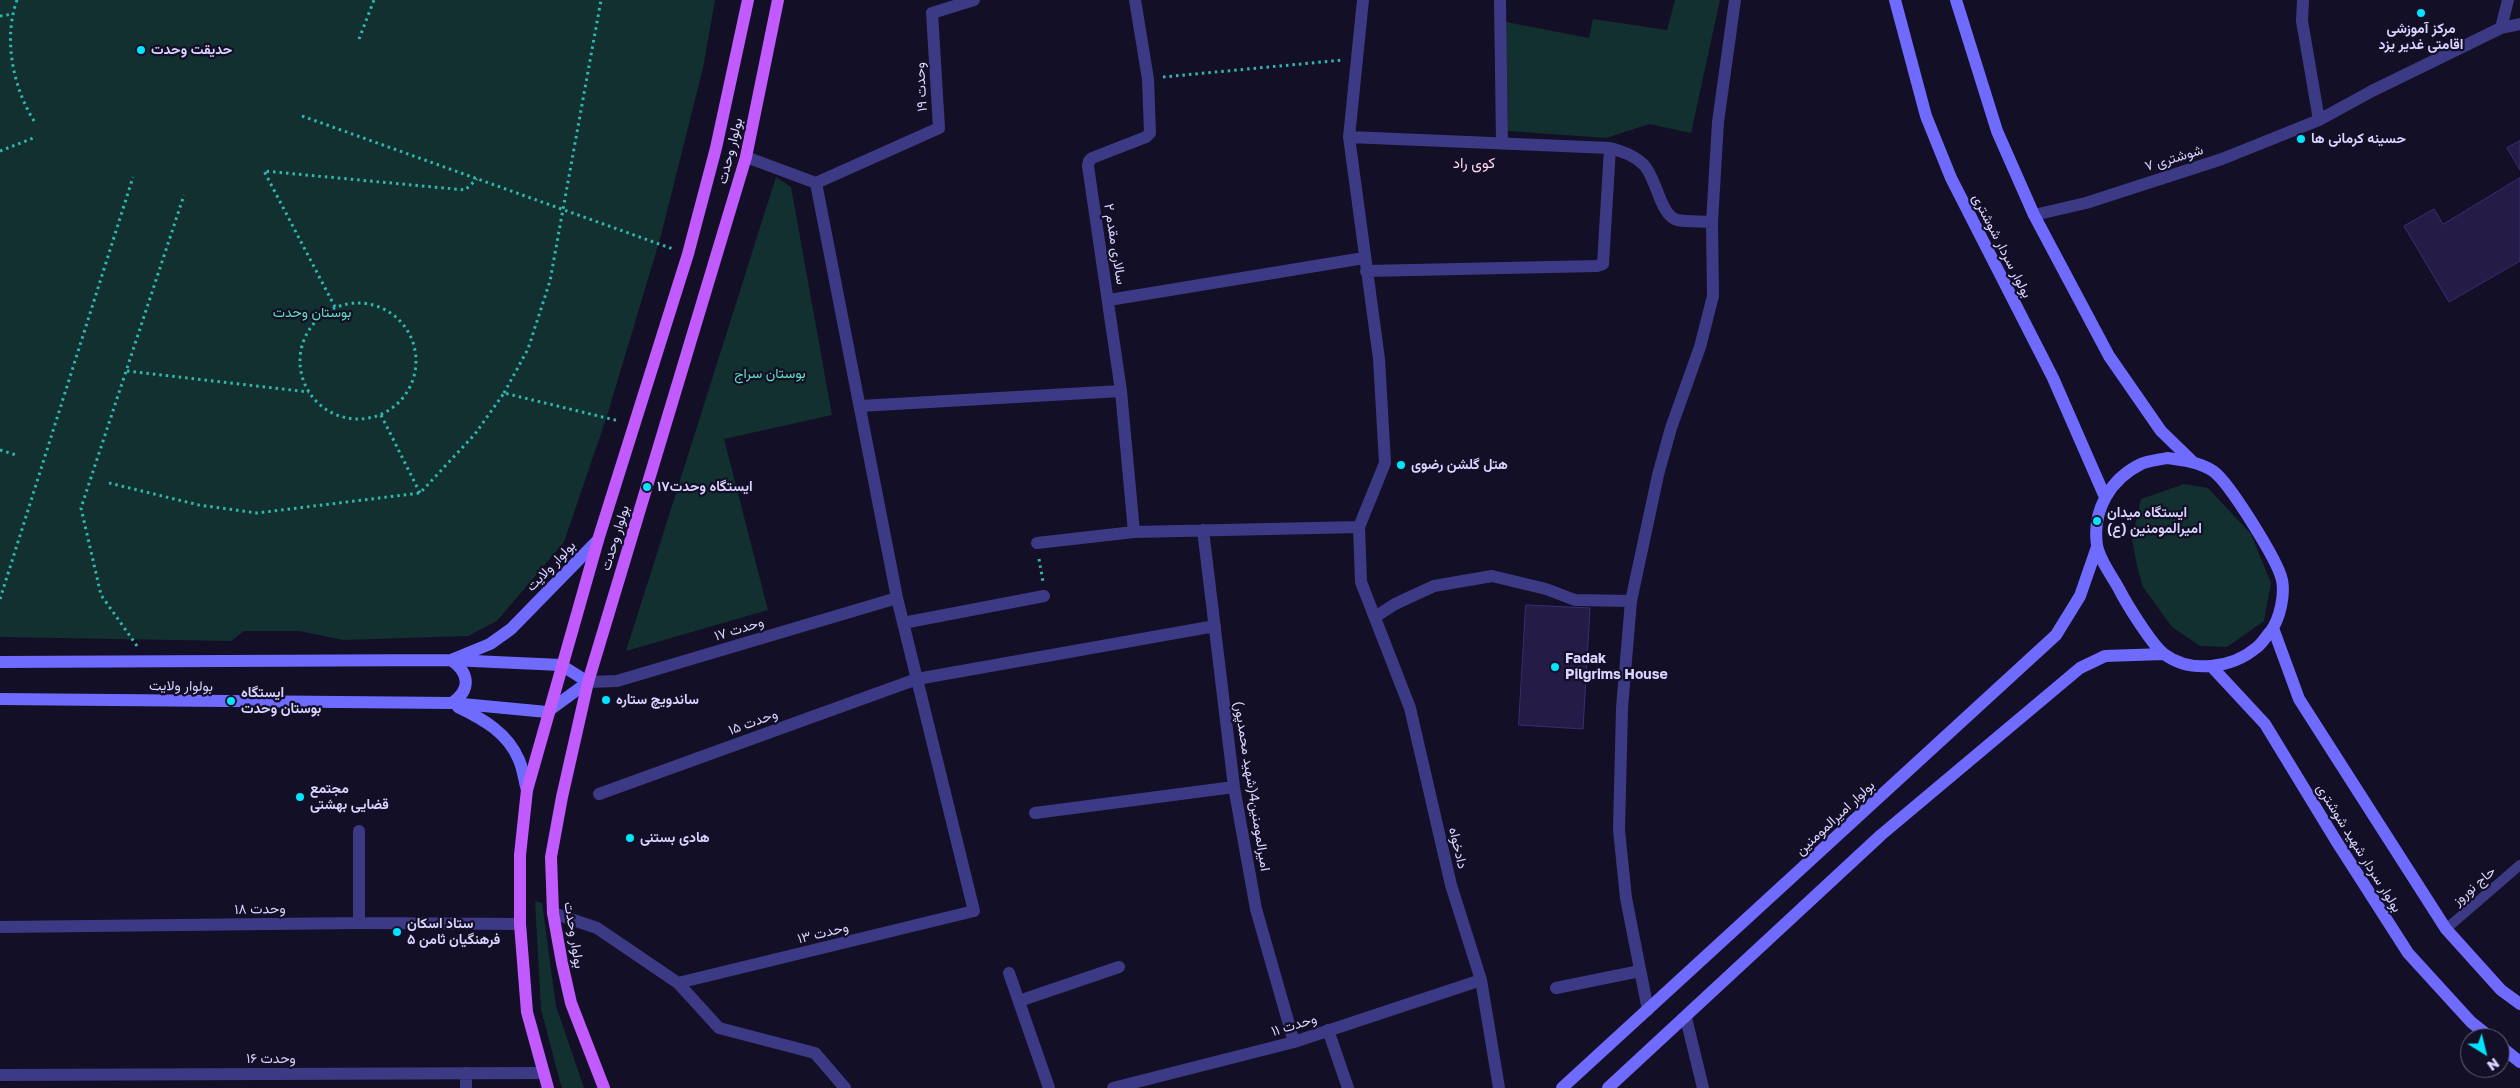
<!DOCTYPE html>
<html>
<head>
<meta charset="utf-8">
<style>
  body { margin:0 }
  #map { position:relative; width:2520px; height:1088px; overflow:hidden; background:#130f26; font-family:"Golos Text",sans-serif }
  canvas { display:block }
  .north { position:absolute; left:2460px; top:1028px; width:50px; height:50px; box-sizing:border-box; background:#130f26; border:1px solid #625e7d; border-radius:50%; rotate:144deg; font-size:14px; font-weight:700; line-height:20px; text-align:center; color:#d9d4ff }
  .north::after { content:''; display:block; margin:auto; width:18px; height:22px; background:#00e5ff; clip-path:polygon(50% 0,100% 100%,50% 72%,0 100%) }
</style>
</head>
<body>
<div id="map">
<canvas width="2520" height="1088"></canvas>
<div class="north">N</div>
</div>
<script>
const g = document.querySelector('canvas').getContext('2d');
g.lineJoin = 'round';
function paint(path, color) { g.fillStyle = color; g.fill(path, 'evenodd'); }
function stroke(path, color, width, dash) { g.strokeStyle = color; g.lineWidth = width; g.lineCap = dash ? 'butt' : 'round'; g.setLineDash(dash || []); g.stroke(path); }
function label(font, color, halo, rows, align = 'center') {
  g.font = font + ' "Golos Text",Vazirmatn,sans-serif'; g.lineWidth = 4.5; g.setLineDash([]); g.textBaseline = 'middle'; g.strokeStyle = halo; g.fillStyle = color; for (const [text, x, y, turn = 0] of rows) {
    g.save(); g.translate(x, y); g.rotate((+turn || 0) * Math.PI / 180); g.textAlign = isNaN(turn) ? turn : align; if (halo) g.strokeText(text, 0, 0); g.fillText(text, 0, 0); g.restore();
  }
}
paint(new Path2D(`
  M0,0H715L703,68L660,239L607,416L564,542L497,621L468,636L343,640L299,631H244L231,641L0,637Z
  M1675,0H1720L1691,133L1649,124L1606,138L1508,131L1506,22L1589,38L1593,19L1667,30Z
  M776,177L791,187L832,415L724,439L768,610L626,651Z
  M2184,484L2208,488L2251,534L2271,583L2264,621L2227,647L2200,646L2172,627L2143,587L2137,566L2132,539L2141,499Z
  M535,901L542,903L556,1006L584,1088H562L560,1082L541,1009Z`), '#12302f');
const building = new Path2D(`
  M2520,141V170L2507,148Z
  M2520,178V261L2449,302L2404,226L2434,209L2443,224Z
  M1526,605L1590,608L1583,729L1519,725Z`);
paint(building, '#241b47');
stroke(building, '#3b2d73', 1);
stroke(new Path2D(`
  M17,0C3,39 13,87 34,121
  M0,16L13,14
  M359,39L374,0
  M1163,77L1343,60
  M302,116L673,249
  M0,151L36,137
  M300 361a58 58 0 1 1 116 0a58 58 0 1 1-116 0Z
  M335,307L264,171L465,190L477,179
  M127,371L309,392
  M504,393L528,349L550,281L601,0
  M381,415L420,493
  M0,450L16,455
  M109,483L199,505L257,513L420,493L475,434L504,393L619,421
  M1039,559L1043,582
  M0,599L133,177
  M137,646L101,595L81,508L184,195`), '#2fb8b0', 3, [2.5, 4]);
stroke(new Path2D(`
  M2446,929L2520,865`), '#3d3a85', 10);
stroke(new Path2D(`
  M1363,0L1349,137L1379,359L1385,463L1359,527L1361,582L1410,708L1451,885L1481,980L1499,1088
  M1500,0L1502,143
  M2303,0L2302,21L2319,120
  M2501,28L2508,0
  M1349,137L1610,148C1623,152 1634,155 1644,165C1657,179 1660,215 1677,220C1688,222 1701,221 1712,222
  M816,183L939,128L932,13L974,0
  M2034,215L2086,203L2222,159L2319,120L2372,91L2501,28L2520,24
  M1366,271L1597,266L1603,264L1610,148
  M1109,300L1364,258
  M860,406L1121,391
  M1203,530L1234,787L1256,909L1294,1042
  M1134,532L1121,391L1088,166L1089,161L1092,158L1146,137L1150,133L1148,79L1135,0
  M1037,543L1134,532L1359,527
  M1375,617L1395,604L1434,586L1492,576L1546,589L1575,600L1631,601
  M903,623L1044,596
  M588,682L617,681L897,598
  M599,794L917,679L1215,626
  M1035,813L1234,787
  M359,831V923
  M553,913L597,928L678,983L719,1028L815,1053L845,1088
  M0,927L359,923L520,924
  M1009,973L1049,1088
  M678,983L974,911L897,598L816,183L746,157
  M1556,988L1640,971
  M1019,1001L1119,967
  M1648,1010L1626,898L1619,830L1622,708L1631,601L1658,475L1671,428L1700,347L1713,296L1712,222L1718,122L1735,0
  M1686,1018L1703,1088
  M1328,1030L1348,1088
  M0,1075L543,1073
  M466,1088V1073
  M1113,1088L1294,1042L1481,980`), '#3d3a85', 12);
stroke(new Path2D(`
  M1895,0L1926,116L1951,178L2053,378L2105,497
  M1956,0L1997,131L2034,215L2109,356L2161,431L2192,461
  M2167,458C2183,460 2199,462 2213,471C2229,482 2278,561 2282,580C2285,595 2280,618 2271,631C2266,636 2262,644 2256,648C2232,668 2191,674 2164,654C2152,645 2126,603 2119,589C2112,576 2099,559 2097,545C2092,511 2110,479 2141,464C2148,461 2158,460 2167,458Z
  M2273,628L2299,699L2446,929L2501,990L2520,1004
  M451,660C470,673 471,690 452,703
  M0,662L451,660L490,644L511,629L598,540
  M2212,667L2265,724L2335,839L2408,953L2471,1022L2491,1038
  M0,699L452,703L547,712L588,682L561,665L451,660
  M458,707C483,719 508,733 519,760C523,769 524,780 527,790
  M2500,1046L2520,1062
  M1562,1088L2056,635L2080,596L2097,547
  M1608,1088L1881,835L2080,668L2105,656L2164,654`), '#6f6bff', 12);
stroke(new Path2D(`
  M548,1088L527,1012L520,924V855L527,790L598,540L688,254L716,148L748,0
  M604,1088L571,1003L562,963L553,913L551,857L562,797L588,682L746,157L778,0`), '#c25bff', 12);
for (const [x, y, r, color] of [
  [2421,13,5,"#00e5ff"],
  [141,50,5,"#00e5ff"],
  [2301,139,5,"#00e5ff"],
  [1401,465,5,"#00e5ff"],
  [647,487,5,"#00e5ff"],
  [2097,521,5,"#00e5ff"],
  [1555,667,5,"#00e5ff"],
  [606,700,5,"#00e5ff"],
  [231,701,5,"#00e5ff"],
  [300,797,5,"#00e5ff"],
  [630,838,5,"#00e5ff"],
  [397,932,5,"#00e5ff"]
]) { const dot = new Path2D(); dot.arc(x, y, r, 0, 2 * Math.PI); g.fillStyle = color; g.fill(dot); stroke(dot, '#130f26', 2); }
label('bold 14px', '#d9d4ff', '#130f26', [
  ["مرکز آموزشی",2421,29,"center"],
  ["اقامتی غدیر یزد",2421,45,"center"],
  ["حدیقت وحدت",151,50],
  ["حسینه کرمانی ها",2311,139],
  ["هتل گلشن رضوی",1411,465],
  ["ایستگاه وحدت۱۷",657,487],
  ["ایستگاه میدان",2107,513],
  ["امیرالمومنین (ع)",2107,529],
  ["Fadak",1565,659],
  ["Pilgrims House",1565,675],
  ["ایستگاه",241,693],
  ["بوستان وحدت",241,709],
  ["ساندویچ ستاره",616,700],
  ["مجتمع",310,789],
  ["قضایی بهشتی",310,805],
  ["هادی بستنی",640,838],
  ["ستاد اسکان",407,924],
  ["فرهنگیان ثامن ۵",407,940]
], 'left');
label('14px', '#d9d4ff', '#130f26', [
  ["وحدت ۱۹",921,87,-93],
  ["بولوار وحدت",730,151,-76],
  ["شوشتری ۷",2174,158,-17],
  ["سالاری مقدم ۲",1115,244,81],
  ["بولوار سردار شوشتری",2002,246,63],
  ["بولوار وحدت",615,538,-73],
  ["بولوار ولایت",551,566,-46],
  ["وحدت ۱۷",739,629,-17],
  ["بولوار ولایت",181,686,1],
  ["وحدت ۱۵",753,722,-20],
  ["امیرالمومنین4(شهید محمدپور)",1252,786,81],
  ["بولوار امیرالمومنین",1835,818,-43],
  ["دادخواه",1458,848,77],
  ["بولوار سردار شهید شوشتری",2359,848,58],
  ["حاج نوروز",2474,886,-41],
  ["وحدت ۱۸",260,909,-1],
  ["وحدت ۱۳",823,933,-14],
  ["بولوار وحدت",574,935,81],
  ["وحدت ۱۱",1294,1025,-17],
  ["وحدت ۱۶",271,1059]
]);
label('14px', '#5fe0c0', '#130f26', [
  ["بوستان وحدت",312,313],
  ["بوستان سراج",770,374]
]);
label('15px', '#ffd6f0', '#130f26', [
  ["کوی راد",1474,163]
]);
</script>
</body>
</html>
